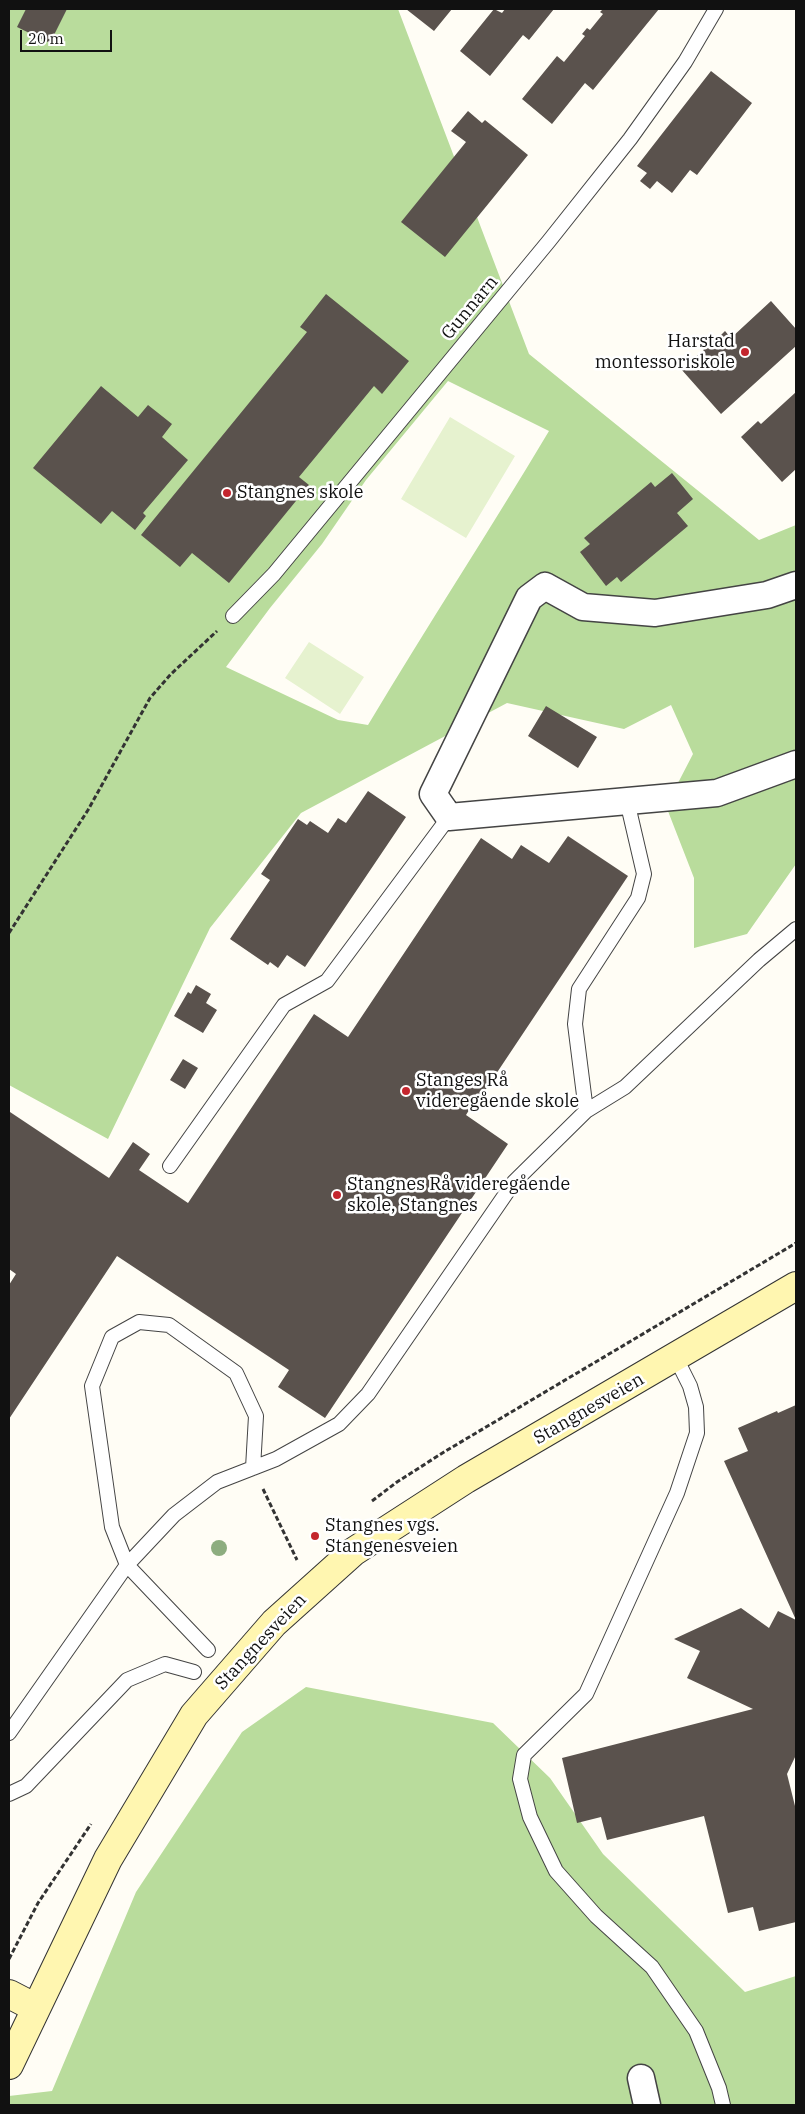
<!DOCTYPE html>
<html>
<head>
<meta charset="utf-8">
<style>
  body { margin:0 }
  #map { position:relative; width:805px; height:2114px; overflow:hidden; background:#fffdf5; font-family:"IBM Plex Serif",serif }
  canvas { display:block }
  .frame { position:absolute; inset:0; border:10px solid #111; pointer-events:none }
  .scale { position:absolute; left:20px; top:30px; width:92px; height:22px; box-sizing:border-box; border:2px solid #111; border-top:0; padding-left:6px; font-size:15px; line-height:18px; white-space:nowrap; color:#111; -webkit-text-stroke:4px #fff; paint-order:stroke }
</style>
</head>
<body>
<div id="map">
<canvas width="805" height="2114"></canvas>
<div class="frame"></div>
<div class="scale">20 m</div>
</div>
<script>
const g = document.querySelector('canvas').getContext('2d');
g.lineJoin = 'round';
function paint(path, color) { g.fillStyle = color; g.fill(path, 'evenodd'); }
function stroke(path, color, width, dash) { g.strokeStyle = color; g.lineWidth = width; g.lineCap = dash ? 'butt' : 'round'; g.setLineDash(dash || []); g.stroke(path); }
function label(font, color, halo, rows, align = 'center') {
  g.font = font + ' "IBM Plex Serif",serif'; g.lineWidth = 5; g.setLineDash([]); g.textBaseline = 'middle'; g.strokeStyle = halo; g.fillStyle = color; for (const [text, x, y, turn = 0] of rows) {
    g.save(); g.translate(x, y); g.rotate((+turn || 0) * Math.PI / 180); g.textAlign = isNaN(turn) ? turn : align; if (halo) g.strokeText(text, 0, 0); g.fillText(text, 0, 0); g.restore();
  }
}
paint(new Path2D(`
  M9,9H398L529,354L759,540L796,525V864L747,934L694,948V878L666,806L693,754L671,705L624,729L507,703L301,813L210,928L108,1139L9,1085ZM448,381L549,431C490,530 427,626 368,725L338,720L226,667L270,608L322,544L366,480Z
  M306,1687L493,1723L550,1778L603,1854L745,1992L796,1976V2105H9V2096L52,2091L136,1892L242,1732Z`), '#b9dc9c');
paint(new Path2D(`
  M450,417L515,456L466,538L401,499Z
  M309,642L364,677L340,714L285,678Z`), '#e6f2cf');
paint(new Path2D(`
  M26,9H67L50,43L17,27Z
  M406,9H452L434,31Z
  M494,9L502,13L505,9H554L529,40L523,35L490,76L460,51Z
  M603,9H659L593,90L585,83L552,124L522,99L557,56L564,62L585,36L582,34L587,28L590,30L603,14L600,12Z
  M711,71L752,103L697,175L690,170L672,193L657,181L650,189L640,181L647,173L637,166Z
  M468,111L482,123L485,120L528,155L445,257L401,222L466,142L451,131Z
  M326,294L409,361L382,394L374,386L299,477L309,485L229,583L192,553L180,567L141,535L307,332L300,327Z
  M771,301L796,329V346L721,414L681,369L704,350L700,345L712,334L717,339L725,331L731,338Z
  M101,386L138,417L148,405L172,424L162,437L188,460L143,513L146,516L135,530L112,511L101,524L33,468Z
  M796,392V469L782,482L741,437L758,421L761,424Z
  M672,473L693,499L677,513L688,526L621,582L617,577L606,586L580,552L590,544L584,538L651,482L655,487Z
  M546,706L597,737L578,768L528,736Z
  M368,791L406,817L305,967L287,955L278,968L270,962L268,965L230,939L270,880L261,874L298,819L307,825L310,821L328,833L338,818L346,823Z
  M568,836L628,876L476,1104L474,1102L466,1115L508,1144L325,1418L278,1387L289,1370L117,1256L9,1419V1285L16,1274L9,1269V1114L10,1112L109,1178L133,1142L150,1154L139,1170L188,1203L314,1014L348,1037L481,838L512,859L521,845L549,863Z
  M196,985L211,994L206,1003L217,1010L203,1033L174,1016L188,992L191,994Z
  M183,1059L198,1068L185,1089L170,1080Z
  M796,1405V1755L787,1774L796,1810V1922L759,1931L753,1907L728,1913L704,1816L607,1840L601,1817L577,1823L562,1758L753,1709L687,1678L700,1651L674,1639L741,1608L769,1628L778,1611L796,1620L724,1461L748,1451L738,1428L777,1411L778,1413Z`), '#5a524d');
const lane = new Path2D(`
  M233,616L274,574L549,241L630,139L685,62L716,9
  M586,1111L575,1024L579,989L638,898L644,874L627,801
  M170,1166L284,1005L327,981L449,817
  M676,1358L690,1386L696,1407L697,1433L677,1493L586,1694L524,1755L520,1779L530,1817L556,1871L596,1916L652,1967L696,2031L719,2088L723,2105
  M208,1650L127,1565L112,1527L92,1386L112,1337L139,1322L169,1325L236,1373L256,1416L253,1468
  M9,1733L127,1565L174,1515L217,1482L276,1459L339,1424L368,1394L514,1182L586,1111L625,1087L759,960L796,929
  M9,1794L26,1786L127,1680L165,1664L194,1672`);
const street = new Path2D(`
  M796,585L767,595L655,613L583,607L545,586L529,598L433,794L449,817L717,793L796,764
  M641,2078L647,2105`);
const secondary = new Path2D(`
  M9,1994L36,2008
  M9,2065L108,1859L194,1715L274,1623L353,1552L466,1479L796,1286`);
stroke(lane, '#444', 16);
stroke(street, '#444', 29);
stroke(secondary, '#333', 30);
stroke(new Path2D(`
  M9,933L88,810L150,698L171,674L217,631
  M263,1489L297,1560
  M372,1501L397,1482L444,1452L796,1243
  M9,1959L38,1903L91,1824`), '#333', 3, [5, 2.5]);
stroke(lane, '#fff', 14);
stroke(street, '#fff', 26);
stroke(secondary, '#fff6b0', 28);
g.fillStyle = '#8dad7f';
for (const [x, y] of [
  [219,1548]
]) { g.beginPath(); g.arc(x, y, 8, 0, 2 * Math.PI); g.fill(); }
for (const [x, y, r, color] of [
  [745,352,5,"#c4262e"],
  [227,493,5,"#c4262e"],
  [406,1091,5,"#c4262e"],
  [337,1195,5,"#c4262e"],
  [315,1536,5,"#c4262e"]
]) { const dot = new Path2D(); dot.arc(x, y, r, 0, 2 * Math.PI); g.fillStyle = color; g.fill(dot); stroke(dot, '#fff', 2); }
label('18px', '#111', '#fff', [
  ["Gunnarn",470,308,-50],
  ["Stangnesveien",589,1409,-30],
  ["Stangnesveien",261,1642,-47]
]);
label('18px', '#111', '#fff', [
  ["Harstad",735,342,"right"],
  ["montessoriskole",735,363,"right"],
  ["Stangnes skole",237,493],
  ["Stanges Rå",416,1081],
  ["videregående skole",416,1102],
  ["Stangnes Rå videregående",347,1185],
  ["skole, Stangnes",347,1206],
  ["Stangnes vgs.",325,1526],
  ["Stangenesveien",325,1547]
], 'left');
</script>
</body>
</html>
